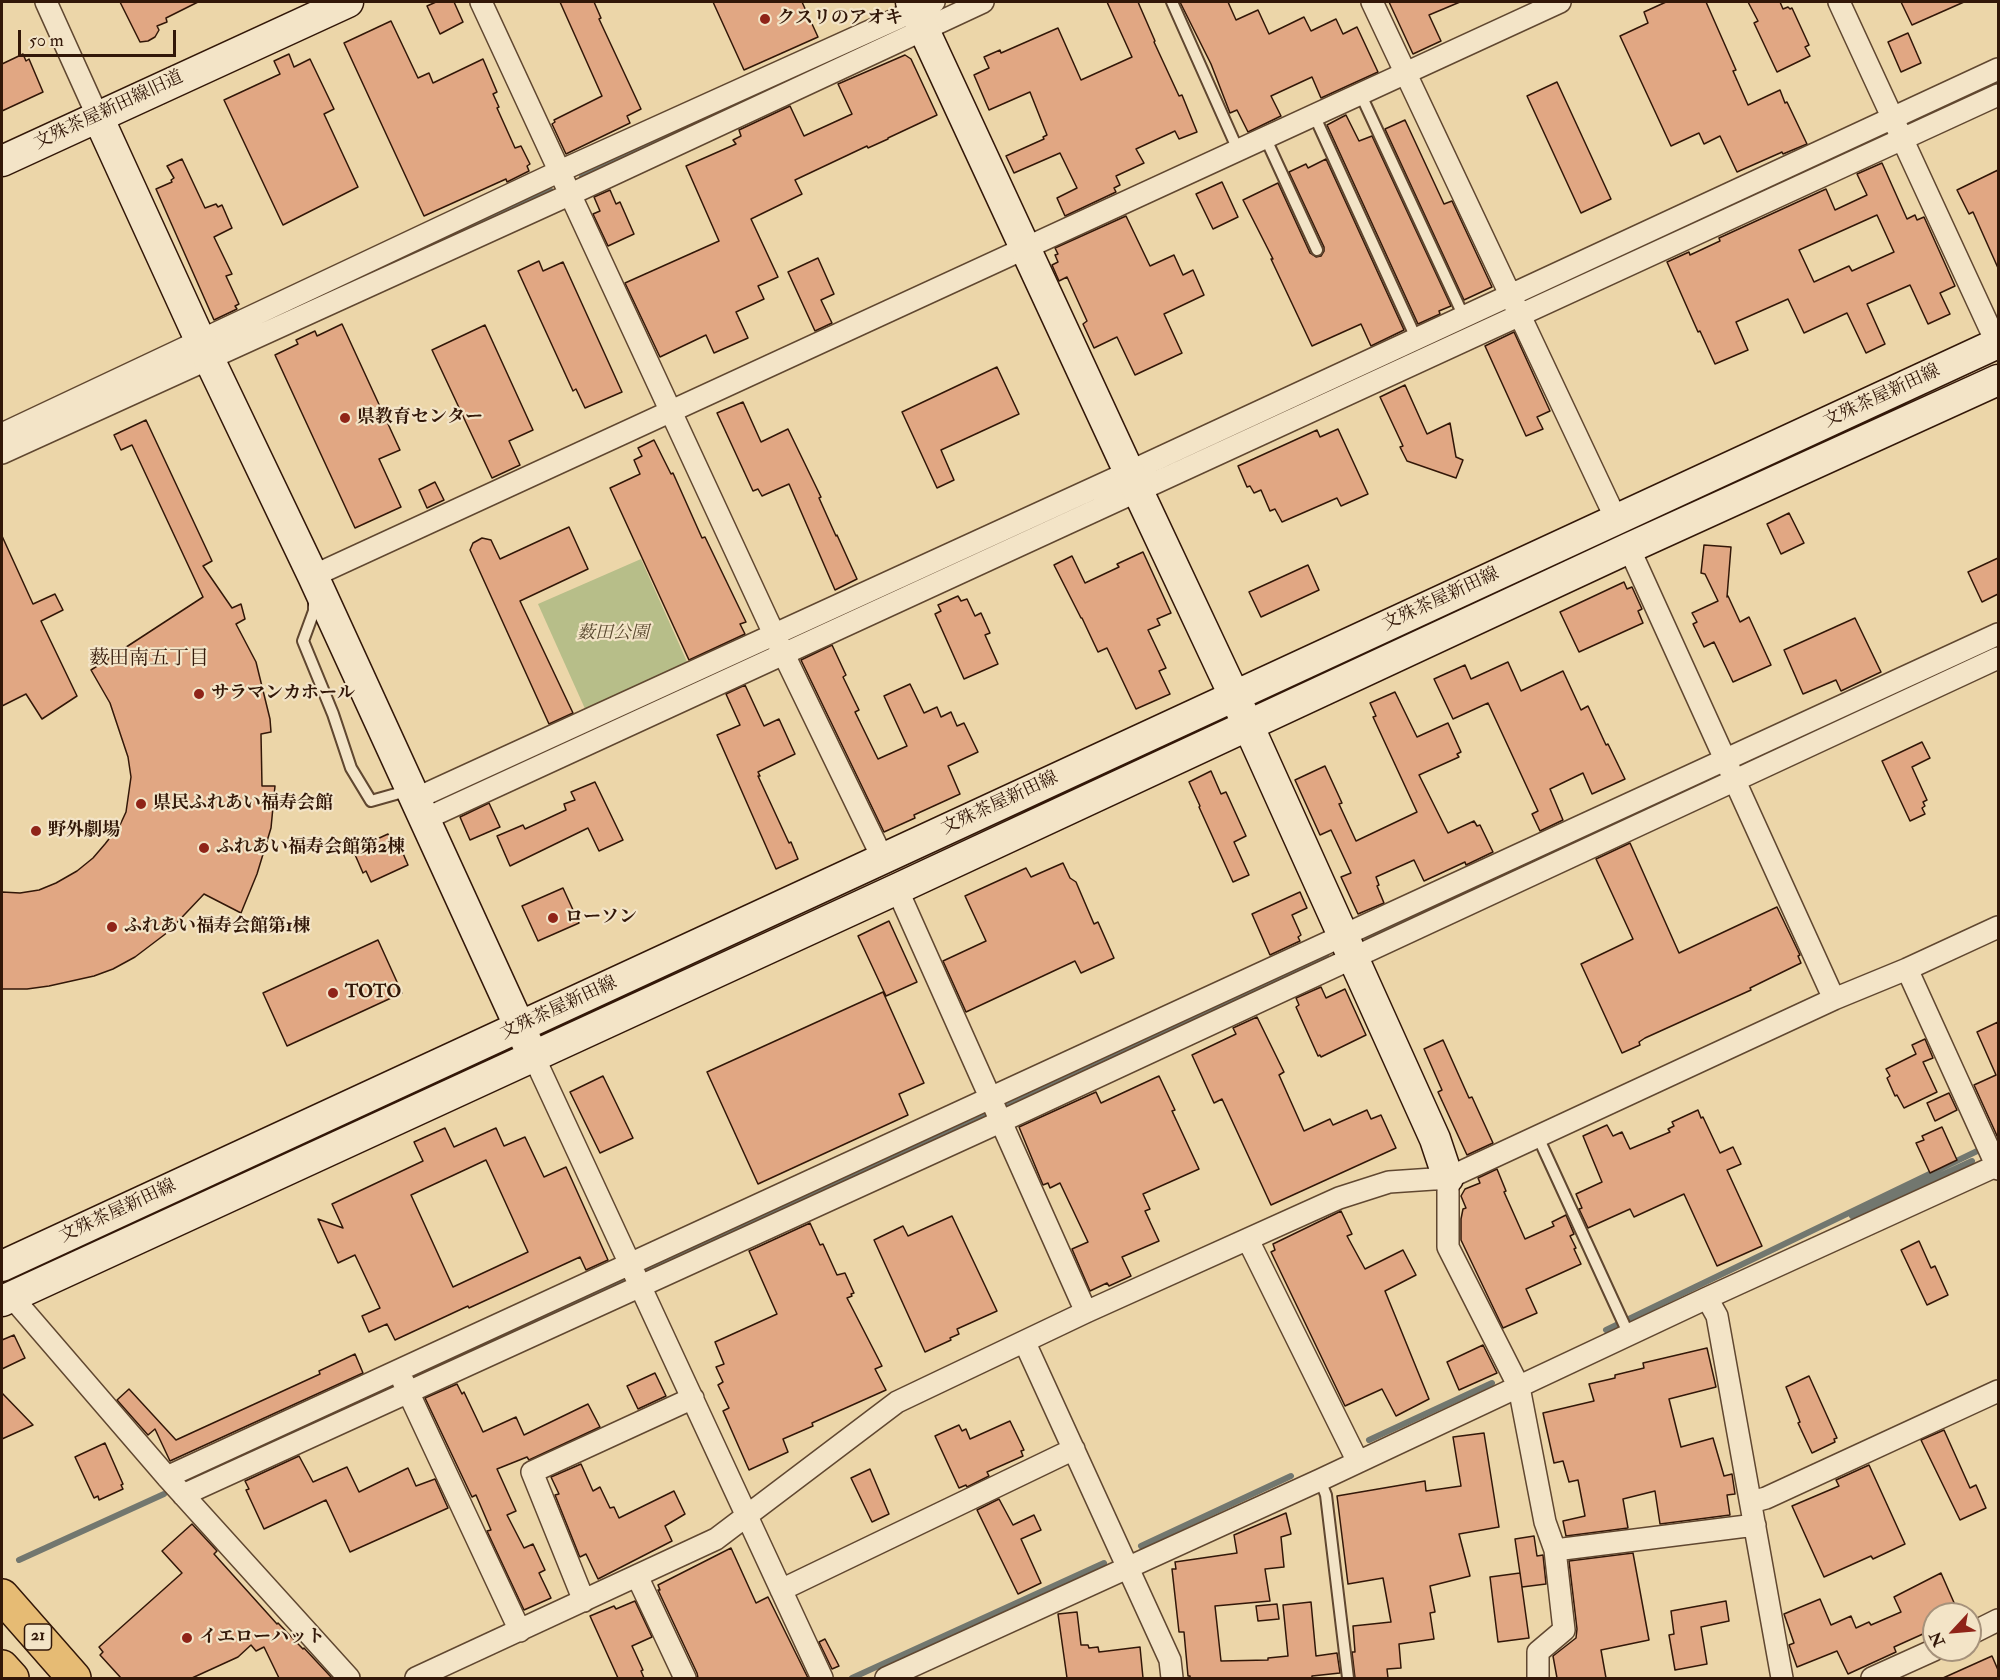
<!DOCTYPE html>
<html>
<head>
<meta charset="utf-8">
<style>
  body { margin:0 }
  #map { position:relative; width:2000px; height:1680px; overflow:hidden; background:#ecd6a9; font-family:"IM FELL Double Pica",serif }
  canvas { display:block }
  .frame { position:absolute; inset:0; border:3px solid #321708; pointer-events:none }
  .north { position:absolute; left:1922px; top:1602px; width:60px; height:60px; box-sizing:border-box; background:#f3e4c7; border:2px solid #a6927b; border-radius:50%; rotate:244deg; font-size:16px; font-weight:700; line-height:24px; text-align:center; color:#321708 }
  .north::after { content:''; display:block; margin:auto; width:21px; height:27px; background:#8f2418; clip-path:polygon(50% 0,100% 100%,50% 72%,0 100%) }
  .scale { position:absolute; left:18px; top:30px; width:158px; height:27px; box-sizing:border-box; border:3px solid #321708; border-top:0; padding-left:8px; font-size:18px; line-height:21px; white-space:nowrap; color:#321708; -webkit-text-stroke:4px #f3e4c7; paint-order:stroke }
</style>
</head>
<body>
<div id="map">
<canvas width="2000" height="1680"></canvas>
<div class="frame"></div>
<div class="north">N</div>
<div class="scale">50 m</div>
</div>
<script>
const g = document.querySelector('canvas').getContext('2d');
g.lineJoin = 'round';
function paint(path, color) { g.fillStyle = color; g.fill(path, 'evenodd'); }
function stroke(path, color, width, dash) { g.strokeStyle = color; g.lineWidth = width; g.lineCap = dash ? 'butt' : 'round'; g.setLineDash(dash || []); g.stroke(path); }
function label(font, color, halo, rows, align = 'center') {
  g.font = font + ' "IM FELL Double Pica","Noto Serif JP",serif'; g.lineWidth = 4.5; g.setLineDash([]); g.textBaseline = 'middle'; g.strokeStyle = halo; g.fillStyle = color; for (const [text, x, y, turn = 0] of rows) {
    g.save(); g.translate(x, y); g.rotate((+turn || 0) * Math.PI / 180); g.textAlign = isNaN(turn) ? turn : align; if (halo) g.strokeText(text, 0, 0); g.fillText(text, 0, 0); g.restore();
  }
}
paint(new Path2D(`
  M641,559L688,664L586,711L538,604Z`), '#b7be89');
stroke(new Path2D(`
  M1913,122L1998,82
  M582,177L775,88
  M1529,298L1877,138
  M255,326L551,191
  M1443,338L1497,313
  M1737,767L1900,692
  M1367,937L1720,775
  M1002,1105L1326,956
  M1852,1216L1972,1161
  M645,1270L986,1113
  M1606,1330L1998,1141
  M503,1337L623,1282
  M1369,1440L1492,1383
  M1141,1546L1291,1476
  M19,1560L164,1494
  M852,1678L1104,1563`), '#72776f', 6);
const building = new Path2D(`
  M120,2H198L166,18L167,22L157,26L159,30L155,37L148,41L140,42Z
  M436,2H454L463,22L440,34L427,6Z
  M560,2H594L601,18L599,19L641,109L627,116L630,123L566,154L552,124L555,122L554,120L602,96Z
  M713,2H802L818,37L744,70Z
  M1107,2H1138L1155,41L1154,42L1179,96L1182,95L1197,132L1179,139L1175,131L1136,149L1144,163L1116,176L1120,185L1114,188L1116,192L1065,216L1057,198L1077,188L1060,153L1014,173L1006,156L1044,139L1043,137L1047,135L1030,92L989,110L974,75L989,68L984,57L1000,50L1001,53L1058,28L1081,80L1132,57Z
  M1180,2H1228L1236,20L1258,10L1269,34L1304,17L1311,31L1336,19L1343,34L1357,27L1378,72L1321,98L1312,77L1271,96L1281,116L1248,132L1237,110L1230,113L1211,64Z
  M1389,2H1460L1429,15L1441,41L1413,54Z
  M1666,2H1706L1736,70L1733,71L1748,105L1780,90L1785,103L1787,102L1807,144L1783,154L1782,152L1780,153L1737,172L1720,136L1704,144L1699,133L1671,146L1620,36L1648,23L1644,12Z
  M1748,2H1780L1783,9L1788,7L1790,9L1792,8L1809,45L1805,47L1810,56L1777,72L1754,23L1758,21Z
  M1901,2H1964L1912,25Z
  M391,21L418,78L429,73L433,83L483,59L497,92L493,94L499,107L497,108L515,148L521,146L530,164L527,166L529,171L507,182L506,179L424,216L344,43Z
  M1908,33L1921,63L1901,72L1888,42Z
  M23,54L26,61L29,59L43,92L2,111V64Z
  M289,54L294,67L310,59L334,109L324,114L358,187L283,225L224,100L280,74L274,61Z
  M905,55L911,59L937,115L888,138V139L868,148L867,146L795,180L802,194L751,219L778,277L758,286L764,299L736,312L748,338L714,353L706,335L660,357L625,283L719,241L686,166L736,144L733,140L741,136L739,130L790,106L804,136L852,114L838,84Z
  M1557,82L1611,199L1581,213L1527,96Z
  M1346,115L1359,141L1372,136L1451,306L1439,311L1440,314L1418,324L1327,125Z
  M1405,120L1444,204L1452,201L1492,287L1464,300L1385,129Z
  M182,159L205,208L216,204L218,207L222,205L232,228L214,237L232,274L226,276L239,304L235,306L237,309L214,320L156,189L172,182L171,180L174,178L167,166Z
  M1326,159L1404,330L1371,346L1361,324L1312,346L1271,259H1273L1243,200L1278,183L1310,253L1316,257L1321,256L1324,251V247L1289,172L1306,164L1308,168Z
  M1882,163L1907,219L1915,215L1917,220L1924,217L1955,286L1940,293L1950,314L1928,324L1910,285L1867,304L1885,344L1866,353L1847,313L1804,333L1788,299L1736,322L1748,350L1715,364L1700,331L1698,332L1667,262L1689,252L1690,255L1720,241L1719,238L1826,189L1835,210L1867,195L1857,174ZM1877,215L1894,252L1852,271L1849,266L1814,282L1799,250Z
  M1998,170V268L1973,212L1969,214L1957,190Z
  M1222,182L1238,217L1213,229L1196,194Z
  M610,190L616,204L620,202L634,234L608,246L593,214L600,211L594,197Z
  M1126,216L1150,266L1174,255L1183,275L1193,270L1204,295L1164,314L1182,353L1135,375L1117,337L1094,348L1083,324L1087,321L1067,277L1059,281L1052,265L1058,262L1055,255L1058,254L1055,248Z
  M818,258L834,294L821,300L832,323L815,331L788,272Z
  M539,261L543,271L563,262L622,392L585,408L576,389L573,391L518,271Z
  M342,324L400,450L379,459L401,507L355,528L275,355L298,344L296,340L315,331L317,336Z
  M485,325L533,430L509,441L520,465L492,478L432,350Z
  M1514,332L1550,411L1537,417L1543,429L1526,436L1485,346Z
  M997,367L1019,414L941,450L954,480L937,488L902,412Z
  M1405,385L1427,434L1450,423L1456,457L1463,460L1456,478L1407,461L1400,447L1403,446L1380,397Z
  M743,402L761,442L788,429L821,497L819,498L836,536L837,535L857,579L835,590L789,484L762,496L758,489L753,491L717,413Z
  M146,420L212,561L203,566L232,608L241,604L245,619L236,624L256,662L270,719L271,732L261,734L262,786H275L271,828L257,874L241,913L204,894L168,932L135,957L113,969L94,976L49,986L27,989H2V892L20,893L39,890L56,883L77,871L93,858L105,844L120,825L126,812L131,777L128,757L110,703L91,670L203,597L132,445L121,450L114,435Z
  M1338,429L1368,494L1341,506L1337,498L1282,522L1275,509L1270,511L1261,490L1254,493L1250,486L1247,487L1238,466L1317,430L1320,437Z
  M654,440L671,474L673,473L702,538L705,537L746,622L740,624L745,634L689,660L610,488L640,474L634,460L642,456L638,448Z
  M435,482L444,500L427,508L419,490Z
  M1789,513L1804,543L1781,554L1767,524Z
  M569,527L588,569L520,601L573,713L549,724L470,550L473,543L482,538L491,540L500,559Z
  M2,536L33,604L55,594L63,610L41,621L77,696L42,719L26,694L2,706Z
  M1704,545L1731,547L1727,597L1728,596L1740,622L1749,617L1771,665L1733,682L1714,642L1704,647L1693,624L1697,622L1692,613L1718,601L1705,574L1701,573Z
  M1143,552L1171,613L1157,619L1160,625L1148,630L1166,668L1159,671L1170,694L1136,709L1107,648L1098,652L1082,618H1081L1054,565L1072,556L1085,583L1119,567L1117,564Z
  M1998,558V594L1982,602L1968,572Z
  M1308,565L1319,590L1261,617L1249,592Z
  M1624,582L1627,589L1632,587L1642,609L1638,611L1643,623L1579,652L1560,612Z
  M958,596L961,601L967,599L975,616L981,613L990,633L985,635L998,664L964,679L935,614L941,611L938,605Z
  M1855,618L1881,672L1841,691L1836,680L1803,694L1784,650Z
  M832,645L846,675L843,677L859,710L855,712L878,759L907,746L884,696L910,684L924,713L937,707L941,717L951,712L957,726L964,723L978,752L948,766L960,794L914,815L915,818L884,832L801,660Z
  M1508,662L1521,691L1563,671L1581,710L1588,706L1606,745L1608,744L1625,779L1592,794L1583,773L1550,789L1563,820L1540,831L1532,814L1538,811L1488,703L1453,719L1434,679L1465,665L1471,679Z
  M745,685L764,726L779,719L795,754L758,772L760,776H758L789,843L791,842L798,859L776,869L717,735L740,725L726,694Z
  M1395,692L1417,737L1448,723L1461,752L1457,754L1459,757L1419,775L1448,833L1474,821L1477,826L1480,825L1493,852L1466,865L1465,862L1424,881L1414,860L1376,877L1379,885L1377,886L1384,903L1358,914L1341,877L1351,873L1331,830L1320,835L1295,780L1325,766L1342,803L1339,804L1356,841L1417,812L1373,717L1376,716L1370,703Z
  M1922,742L1930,758L1912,767L1927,800L1923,802L1925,806L1922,808L1925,814L1910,821L1882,761Z
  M1211,771L1221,794L1226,792L1246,836L1234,842L1249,875L1233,882L1199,807L1200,806L1189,782Z
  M595,782L623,840L599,851L588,828L510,866L497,836L523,825L525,829L566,810L564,804L575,800L571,792Z
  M489,803L500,827L470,840L460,817Z
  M388,834L394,847L399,844L408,865L371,882L366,871L363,873L353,850Z
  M1630,843L1679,953L1777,907L1800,955L1798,956L1801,963L1750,988L1751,990L1645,1038L1639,1042L1640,1045L1622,1053L1581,964L1633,939L1596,859Z
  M1063,863L1070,878L1076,882L1094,924L1098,922L1114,958L1081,973L1075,961L966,1012L943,961L986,941L965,896L1026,868L1031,877Z
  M563,888L579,923L538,941L522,906Z
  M1300,892L1307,908L1292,915L1301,935L1298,937L1300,941L1270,955L1252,914Z
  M889,921L917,982L886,996L858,936Z
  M378,940L402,993L287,1046L263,993Z
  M1321,987L1326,998L1345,989L1366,1035L1321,1057L1320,1055L1318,1056L1296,1007L1299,1005L1296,998Z
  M883,992L924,1083L899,1094L908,1115L758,1184L707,1072Z
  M1257,1017L1284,1072L1279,1075L1304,1131L1330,1119L1333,1125L1367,1110L1371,1119L1381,1115L1396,1148L1271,1205L1222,1099L1214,1103L1192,1055L1236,1034L1233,1028Z
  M1998,1022V1138L1974,1085L1996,1075L1977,1032Z
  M1925,1039L1933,1058L1923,1062L1937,1092L1904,1108L1897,1095L1895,1096L1887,1078L1890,1076L1886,1069L1916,1054L1912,1045Z
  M1443,1040L1469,1098L1472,1097L1493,1143L1467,1155L1438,1092L1442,1090L1424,1049Z
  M603,1076L633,1138L600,1153L570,1092Z
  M1159,1076L1175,1110L1172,1111L1199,1169L1143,1194L1150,1209L1145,1211L1159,1241L1122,1257L1131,1276L1109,1286L1107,1283L1090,1291L1072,1249L1088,1242L1060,1183L1050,1188L1048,1183L1043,1185L1019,1127L1096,1092L1101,1103Z
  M1949,1093L1957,1110L1935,1121L1927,1103Z
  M1698,1110L1701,1118L1703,1117L1720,1153L1733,1147L1741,1164L1727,1170L1762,1246L1717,1266L1684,1194L1634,1217L1630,1209L1588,1228L1579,1209L1582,1208L1576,1194L1602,1182L1583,1136L1607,1125L1613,1136L1622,1132L1630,1149L1670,1132L1668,1129L1674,1126L1672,1122Z
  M1942,1127L1957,1160L1930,1173L1916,1143L1924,1140L1922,1136Z
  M445,1128L454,1147L496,1128L504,1146L525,1137L544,1177L566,1167L608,1260L586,1270L580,1257L469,1308L468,1306L395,1340L387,1324L369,1332L362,1316L380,1308L355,1255L338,1263L318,1219L343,1228L332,1204L423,1161L414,1142ZM486,1160L528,1252L453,1287L411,1195Z
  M1497,1169L1506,1191L1504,1192L1525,1239L1554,1226L1552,1222L1566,1215L1574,1234L1570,1236L1576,1248L1574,1249L1581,1264L1526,1289L1537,1313L1503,1328L1461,1240V1219L1463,1209L1466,1208L1461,1196L1465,1189L1480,1183L1478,1178Z
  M1341,1211L1352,1234L1347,1236L1365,1269L1403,1250L1416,1275L1385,1291L1429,1399L1396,1416L1382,1389L1345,1406L1271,1252L1275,1250L1273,1244Z
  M952,1216L997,1311L957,1329L959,1334L950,1338L951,1340L925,1352L874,1240L903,1226L908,1236Z
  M810,1223L820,1245L823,1244L837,1275L845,1273L854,1293L851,1294L852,1296L847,1298L882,1366L875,1369L886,1390L812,1423L813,1426L783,1439L788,1452L749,1470L723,1411L729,1408L718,1385L723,1382L716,1367L724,1364L715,1342L777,1314L749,1251Z
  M1919,1241L1931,1268L1935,1266L1948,1295L1927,1305L1901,1250Z
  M14,1335L25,1358L2,1369V1340Z
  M1483,1345L1497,1373L1459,1390L1447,1362Z
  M1707,1348L1716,1387L1669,1399L1681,1447L1713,1438L1724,1476L1732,1474L1735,1494L1727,1495L1730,1515L1660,1524L1655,1491L1623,1499L1628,1528L1566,1536L1563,1521L1585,1516L1578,1480L1569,1482L1563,1461L1554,1463L1543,1413L1594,1401L1589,1384L1615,1378V1375L1644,1368L1643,1363Z
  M355,1354L363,1373L170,1461L155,1429L148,1435L117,1400L129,1389L176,1440L320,1374L319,1371Z
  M655,1373L666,1396L638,1409L627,1386Z
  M1809,1376L1837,1438L1834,1439L1835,1442L1812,1453L1798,1423L1800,1422L1786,1387Z
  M457,1384L462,1394L464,1392L483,1432L516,1417L524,1435L588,1404L600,1427L529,1460L527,1457L497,1469L516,1511L507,1515L524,1548L533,1544L545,1570L539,1573L551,1598L524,1610L487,1531L491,1530L476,1495L472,1497L425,1398Z
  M2,1393L33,1425L2,1439Z
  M1010,1421L1024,1450L1021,1451L1023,1456L987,1472L989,1476L967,1487L966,1485L959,1488L935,1436L959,1425L962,1431L966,1429L970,1439Z
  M1944,1430L1970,1488L1976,1485L1986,1508L1960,1520L1921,1440Z
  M1484,1433L1499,1527L1459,1534L1470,1576L1430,1586L1435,1612L1430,1613L1434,1639L1399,1644L1401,1668L1387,1669L1388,1678H1355L1352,1652H1355L1353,1626L1391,1622L1383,1578L1348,1584L1337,1496L1425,1481L1426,1491L1461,1486L1453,1437Z
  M105,1443L123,1484L121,1485L123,1489L99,1500L98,1496L94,1498L75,1457Z
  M299,1456L313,1482L347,1467L359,1492L408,1468L416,1486L435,1479L448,1508L350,1552L326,1500L264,1529L246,1490L249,1489L245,1481Z
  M581,1464L593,1491L600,1487L610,1508L614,1507L619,1518L674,1491L685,1514L665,1526L672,1541L598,1579L586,1554L580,1557L579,1555L555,1495L559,1494L551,1477Z
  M1869,1465L1905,1544L1873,1559L1871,1556L1824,1577L1792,1506L1839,1486L1836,1480Z
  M870,1469L889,1514L872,1522L851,1478Z
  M999,1499L1013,1525L1034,1515L1041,1530L1021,1539L1041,1583L1018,1594L977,1510Z
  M1286,1513L1291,1534L1281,1537L1284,1567L1265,1569L1270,1601L1215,1606L1221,1661L1268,1660V1658L1288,1656L1283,1605L1311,1602L1316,1656L1337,1653L1340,1673L1312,1676V1678H1190V1676H1188L1184,1632H1179L1172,1569H1176L1175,1562L1237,1553L1234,1535Z
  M192,1524L217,1551L214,1554L277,1624L278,1623L303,1649L304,1648L332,1678H279L264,1647L256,1651L251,1645L238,1657L192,1678H121L100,1655L103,1652L99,1647L182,1573L162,1551Z
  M1534,1536L1537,1556L1543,1555L1546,1584L1522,1587L1515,1539Z
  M731,1548L756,1603L768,1597L808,1678H698L697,1673L658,1590H660L658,1585Z
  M1633,1553L1649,1640L1601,1650L1606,1678H1557L1553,1656L1576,1638L1577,1629L1569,1561Z
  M1520,1573L1529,1638L1498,1642L1490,1577Z
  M1941,1573L1959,1614H1934V1629L1894,1647L1896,1652L1848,1674L1837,1651L1797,1667L1789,1645L1794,1643L1784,1614L1820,1599L1831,1625L1851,1616L1856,1628L1869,1622L1871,1625L1901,1612L1894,1597Z
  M635,1601L652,1637L632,1646L643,1670L641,1671L644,1678H618L590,1616L614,1606L616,1609Z
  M1726,1601L1729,1621L1701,1627L1707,1664L1675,1670L1669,1635L1674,1634L1671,1611Z
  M1277,1604L1279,1619L1258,1621L1256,1606Z
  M1077,1612L1081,1645H1088L1089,1648L1098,1647L1099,1652L1140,1647L1143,1678H1067L1058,1614Z
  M825,1639L839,1666L832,1669L819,1642Z
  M1992,1656L1998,1670V1678H1943Z`);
paint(building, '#e1a783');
stroke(building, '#321708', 1.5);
const lane = new Path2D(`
  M1172,2L1238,150
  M1360,93L1464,317
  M1314,115L1416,338
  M1265,137L1317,250
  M314,601V611L303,641L333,714L351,768L371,801L410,790
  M1538,1137L1629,1335
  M1320,1480L1326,1495L1348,1678`);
const street = new Path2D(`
  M46,2L98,117
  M481,2L774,634L882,857
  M1372,2L1616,519
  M1839,2L1998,346
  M2,434L560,171L934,2
  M2,453L571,194L983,2
  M1629,548L1834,999
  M313,576L1560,2
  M415,799L1129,472L1998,69
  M425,819C948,576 1475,338 1998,95
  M897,889L1086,1312
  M1907,969L1998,1169
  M533,1055L822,1678
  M1448,1178V1247L1519,1387L1545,1522L1555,1550L1755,1525
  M1248,1240L1358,1462
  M11,1296L167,1477L349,1678
  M1707,1298L1717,1316L1782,1678
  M1025,1343L1170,1660L1172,1678
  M403,1381L520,1631
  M167,1477L1998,634
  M183,1495L1000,1122L1998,658
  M1751,1502L1766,1498L1998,1391
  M637,1576L685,1678
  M781,1590L1074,1449
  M584,1601L532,1472L693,1398
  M1970,1634L1998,1620
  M416,1678L716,1539L897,1402L1086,1312L1339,1198L1389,1182L1448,1178L1834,999L1907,969L1998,927
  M886,1678L1320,1480L1707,1298L1998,1165
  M1538,1678V1652L1564,1630L1555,1550
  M1872,1678L1934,1650`);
const secondary = new Path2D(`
  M911,2L1129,472L1248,725L1435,1139L1448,1178
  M98,117L200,340L313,576L528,1045
  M2,161L348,2
  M2,1266C667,959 1332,650 1998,343
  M2,1301L897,889L1629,548L1998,380`);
const highway = new Path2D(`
  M2,1596L74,1678
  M2,1667L12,1678`);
stroke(lane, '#604730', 14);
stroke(street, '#604730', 24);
stroke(secondary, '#321708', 33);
stroke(highway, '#321708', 36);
stroke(lane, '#f3e4c7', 10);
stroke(street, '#f3e4c7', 21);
stroke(secondary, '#f3e4c7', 30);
stroke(highway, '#e6bb74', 33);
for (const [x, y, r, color] of [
  [765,19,6,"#8f2418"],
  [345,418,6,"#8f2418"],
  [199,694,6,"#8f2418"],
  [141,804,6,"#8f2418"],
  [36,831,6,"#8f2418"],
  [204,848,6,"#8f2418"],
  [553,918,6,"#8f2418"],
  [112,927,6,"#8f2418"],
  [333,993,6,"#8f2418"],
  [187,1638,6,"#8f2418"]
]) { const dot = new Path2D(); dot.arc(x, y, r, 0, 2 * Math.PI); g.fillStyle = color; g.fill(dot); stroke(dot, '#f3e4c7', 2); }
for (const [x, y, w] of [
  [38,1637,27]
]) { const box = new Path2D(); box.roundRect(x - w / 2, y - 13, w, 26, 4.5); g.fillStyle = '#f3e4c7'; g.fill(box); stroke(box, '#321708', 1.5); }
label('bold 16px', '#321708', null, [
  ["21",38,1637]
]);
label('bold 18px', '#321708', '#f3e4c7', [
  ["クスリのアオキ",777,19],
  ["県教育センター",357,418],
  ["サラマンカホール",211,694],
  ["県民ふれあい福寿会館",153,804],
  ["野外劇場",48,831],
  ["ふれあい福寿会館第2棟",216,848],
  ["ローソン",565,918],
  ["ふれあい福寿会館第1棟",124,927],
  ["TOTO",345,993],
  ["イエローハット",199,1638]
], 'left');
label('18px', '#321708', '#f3e4c7', [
  ["文殊茶屋新田線旧道",109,111,-25],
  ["文殊茶屋新田線",1882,397,-25],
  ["文殊茶屋新田線",1441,600,-25],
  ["文殊茶屋新田線",1000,804,-25],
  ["文殊茶屋新田線",559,1009,-25],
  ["文殊茶屋新田線",118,1212,-25]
]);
label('italic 18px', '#5a492f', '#f3e4c7', [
  ["薮田公園",613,634]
]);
label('20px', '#321708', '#f3e4c7', [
  ["薮田南五丁目",149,660]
]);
</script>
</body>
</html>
